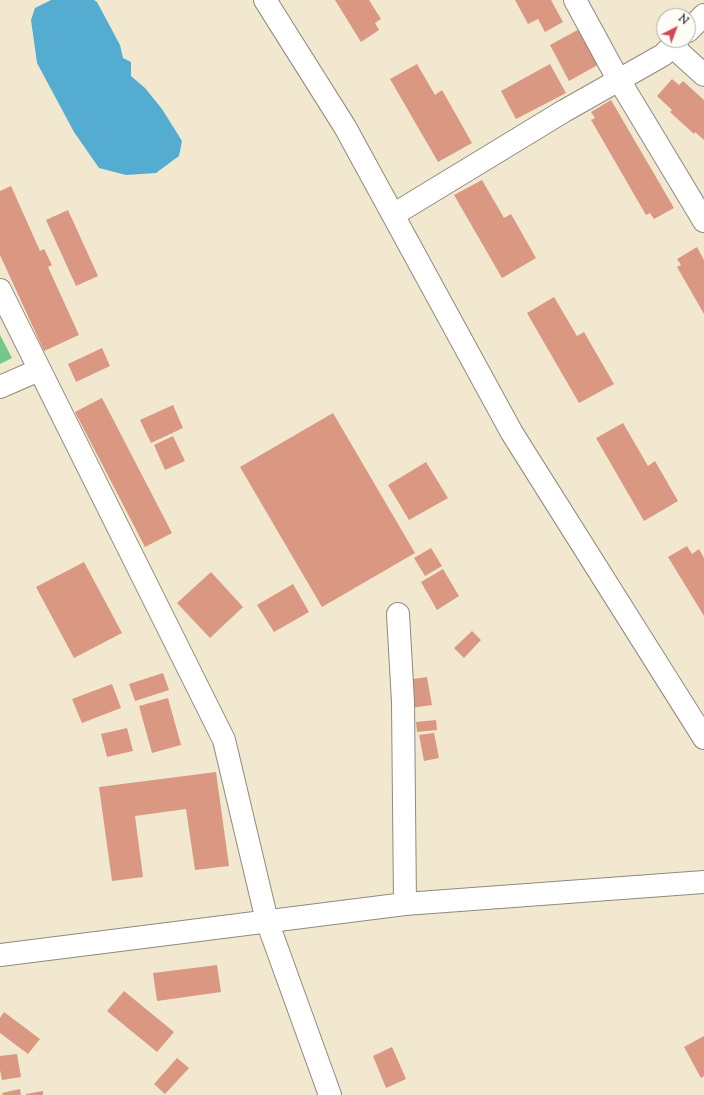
<!DOCTYPE html>
<html>
<head>
<meta charset="utf-8">
<style>
  body { margin:0 }
  #map { position:relative; width:704px; height:1095px; overflow:hidden; background:#f2e8d0; font-family:"Sorts Mill Goudy",serif }
  canvas { display:block }
  .north { position:absolute; left:656px; top:8px; width:40px; height:40px; box-sizing:border-box; background:#fdfcf7; border:1px solid #a9a8a5; border-radius:50%; rotate:42deg; font-size:11px; font-weight:700; line-height:16px; text-align:center; color:#2b2b2b }
  .north::after { content:''; display:block; margin:auto; width:14px; height:18px; background:#d1495b; clip-path:polygon(50% 0,100% 100%,50% 72%,0 100%) }
</style>
</head>
<body>
<div id="map">
<canvas width="704" height="1095"></canvas>
<div class="north">N</div>
</div>
<script>
const g = document.querySelector('canvas').getContext('2d');
g.lineJoin = 'round';
function paint(path, color) { g.fillStyle = color; g.fill(path, 'evenodd'); }
function stroke(path, color, width, dash) { g.strokeStyle = color; g.lineWidth = width; g.lineCap = dash ? 'butt' : 'round'; g.setLineDash(dash || []); g.stroke(path); }
paint(new Path2D(`
  M0,335L12,358L0,364Z`), '#75c789');
paint(new Path2D(`
  M51,0H94L97,2L120,45L123,58L131,62V76L145,88L162,109L182,141L179,156L156,173L126,175L99,168L74,132L37,63L31,20L35,8Z`), '#54acd1');
paint(new Path2D(`
  M335,0H369L381,19L375,23L379,30L361,42Z
  M515,0H551L563,22L545,32L538,19L528,24Z
  M583,27L603,62L569,81L550,45Z
  M417,64L435,95L442,90L472,143L438,162L390,79Z
  M550,64L566,93L516,119L501,91Z
  M672,79L679,85L683,81L704,100V140L695,132L694,134L670,112L672,110L657,96Z
  M611,100L674,208L654,219L650,213L646,215L591,120L595,118L591,112Z
  M482,180L504,218L511,214L536,258L502,278L454,195Z
  M11,186L40,251L44,249L52,265L48,267L79,335L44,351L0,255V191Z
  M68,210L98,276L76,286L46,220Z
  M697,247L704,260V314L677,267L681,265L677,259Z
  M554,297L577,336L584,332L614,384L579,403L527,313Z
  M102,348L110,366L76,382L68,364Z
  M102,398L172,533L145,547L75,412Z
  M173,405L183,428L151,443L140,420Z
  M333,413L415,553L322,607L240,467Z
  M623,423L648,466L655,461L678,501L644,521L596,438Z
  M173,436L185,461L165,470L154,445Z
  M426,462L448,498L409,520L388,485Z
  M687,546L692,554L699,549L704,558V616L668,557Z
  M431,548L442,566L425,576L414,558Z
  M84,562L122,633L74,658L36,587Z
  M443,569L459,596L437,610L421,582Z
  M211,572L243,607L210,638L177,603Z
  M293,584L309,612L274,632L257,605Z
  M472,631L481,640L464,658L454,648Z
  M163,673L169,690L135,701L129,684Z
  M427,677L432,705L411,708L407,680Z
  M112,684L121,708L82,723L72,699Z
  M168,698L181,745L152,753L139,706Z
  M436,720L437,730L417,732L416,722Z
  M127,728L133,751L107,757L101,734Z
  M434,733L439,758L424,761L419,735Z
  M216,772L229,866L195,870L186,809L135,816L143,877L112,881L99,787Z
  M217,965L221,992L157,1001L153,973Z
  M124,991L174,1032L157,1052L107,1011Z
  M4,1012L40,1039L28,1054L0,1033V1018Z
  M704,1036V1076L701,1078L684,1047Z
  M392,1047L406,1079L386,1088L373,1056Z
  M17,1054L21,1077L2,1080L0,1070V1056Z
  M177,1058L189,1068L165,1094L154,1084Z
  M20,1089L21,1095H3L2,1093Z
  M43,1091V1095H26V1094Z`), '#da9782');
const minor = new Path2D(`
  M265,0L345,127L512,433L704,738
  M575,0L613,70L704,221
  M688,31L704,15
  M672,46L704,75
  M393,215L564,111L663,55L678,40
  M0,290L224,740L267,921L330,1095
  M0,387L39,370
  M398,614L403,702L405,904
  M0,955L405,904L704,882`);
stroke(minor, '#8e8a7e', 24);
stroke(minor, '#fff', 22);
</script>
</body>
</html>
